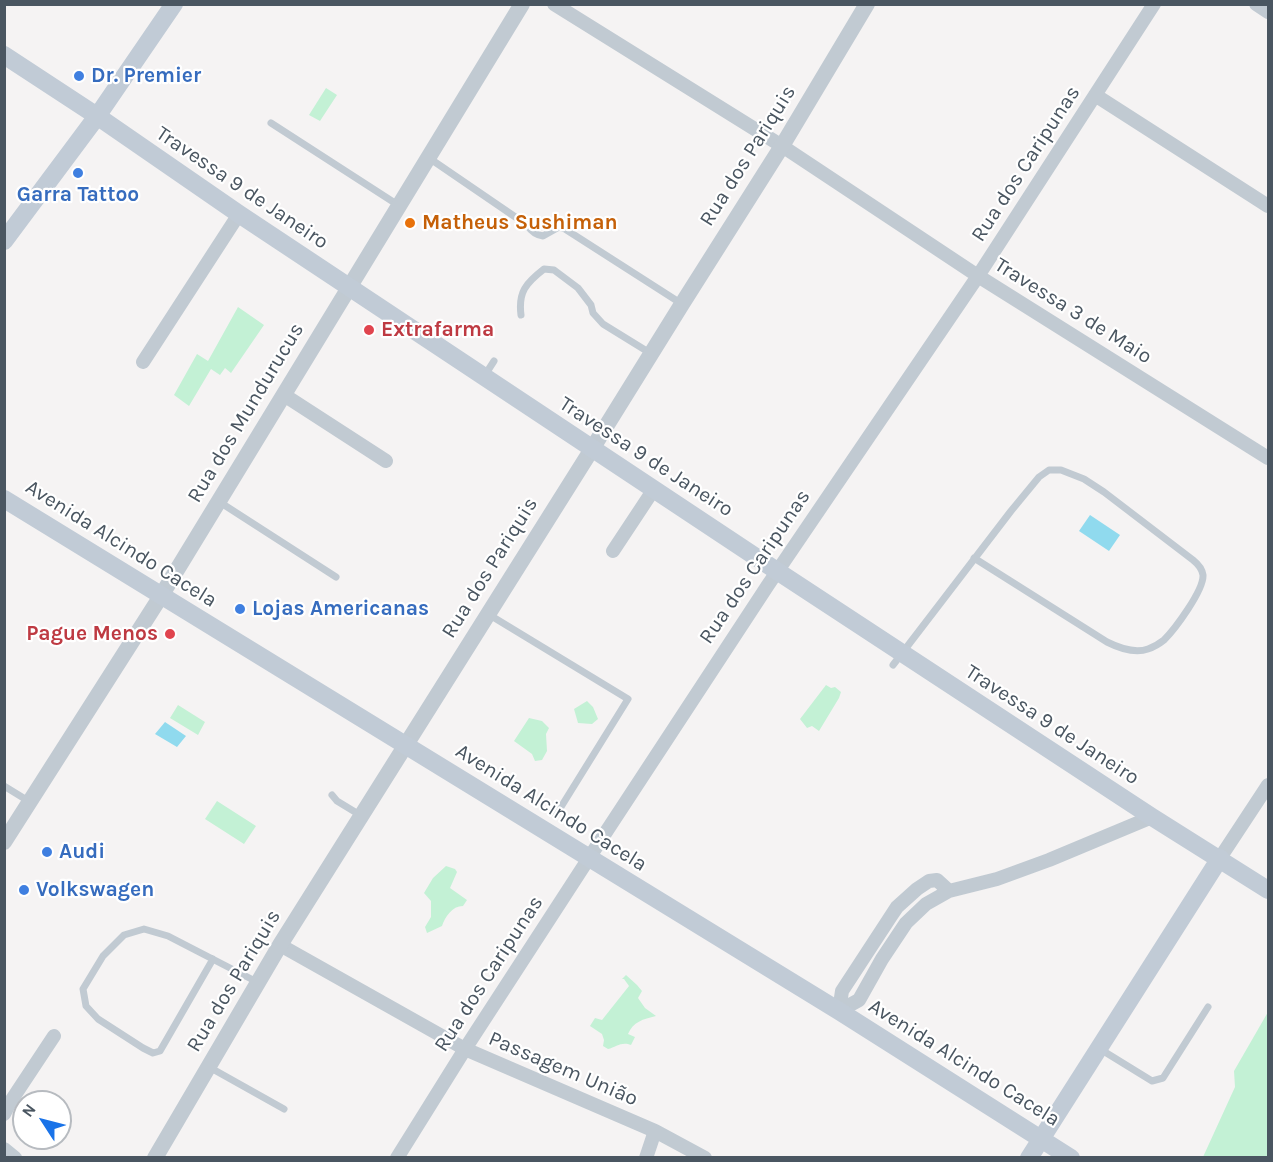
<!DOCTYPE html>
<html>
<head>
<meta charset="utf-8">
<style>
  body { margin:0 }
  #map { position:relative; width:1273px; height:1162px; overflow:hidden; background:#f5f3f3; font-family:Karla,sans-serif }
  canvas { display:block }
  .frame { position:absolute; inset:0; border:6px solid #4a5661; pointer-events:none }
  .north { position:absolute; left:12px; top:1090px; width:60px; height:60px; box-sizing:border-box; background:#fff; border:2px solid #b7bbc0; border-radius:50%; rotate:306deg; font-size:16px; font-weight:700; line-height:24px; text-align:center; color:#4a5661 }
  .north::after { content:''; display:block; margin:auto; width:21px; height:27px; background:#1a73e8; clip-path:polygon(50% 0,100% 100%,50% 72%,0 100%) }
</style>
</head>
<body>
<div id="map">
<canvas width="1273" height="1162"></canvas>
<div class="frame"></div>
<div class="north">N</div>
</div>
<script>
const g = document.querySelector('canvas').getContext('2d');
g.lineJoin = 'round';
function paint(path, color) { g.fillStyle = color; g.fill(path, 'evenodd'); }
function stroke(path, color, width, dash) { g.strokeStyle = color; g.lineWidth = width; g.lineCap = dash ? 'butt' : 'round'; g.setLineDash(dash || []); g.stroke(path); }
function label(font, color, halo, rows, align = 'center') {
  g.font = font + ' Karla,sans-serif'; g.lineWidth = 4.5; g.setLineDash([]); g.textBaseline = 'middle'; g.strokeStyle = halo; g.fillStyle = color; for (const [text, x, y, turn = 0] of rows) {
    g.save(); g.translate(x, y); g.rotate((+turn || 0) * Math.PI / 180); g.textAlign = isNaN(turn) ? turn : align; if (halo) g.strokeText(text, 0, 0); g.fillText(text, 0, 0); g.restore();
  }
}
paint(new Path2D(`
  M326,88L337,95L320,121L309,115Z
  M238,307L264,325L231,373L225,368L220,375L211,369L189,406L174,395L197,354L208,361Z
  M826,685L831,688L835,687L841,692L839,698L819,731L812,726L807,728L800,719Z
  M587,701L593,707L598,719L592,724L578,723L574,709Z
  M178,705L205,722L198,735L170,718Z
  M529,718L542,721L549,728L546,734L547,751L542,760L535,761L532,754L514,741Z
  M217,801L256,826L244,844L205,819Z
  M446,866L455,869L457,872L450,888L467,900L463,906C452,906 445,917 442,926L427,933L425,927L431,917V901L424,893L433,878Z
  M626,975L637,985L642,991L638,998L645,1008L656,1016C643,1019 633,1022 628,1034L635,1037L631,1045C622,1041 616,1047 608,1049L603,1046L604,1040L602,1034L590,1026L595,1018L602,1020L629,986L624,979H622Z
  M1268,1012V1157H1203L1235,1087L1234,1071Z`), '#c3f1d5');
paint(new Path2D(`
  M1090,515L1120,535L1109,551L1079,531Z
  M165,722L186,736L177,747L155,734Z`), '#90daee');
stroke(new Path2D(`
  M271,123L398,205
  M429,158L527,225C531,231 536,235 543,236L559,227L565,229L682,304
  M521,315C518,292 526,283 544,269L554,270L578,288L591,305L593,313L603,324L650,353
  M485,375L494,361
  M218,501L336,577
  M488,614L628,699L556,815
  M893,665L1011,511L1039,477L1049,470H1061L1084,479L1104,492L1193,560C1198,564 1202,568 1203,575C1204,590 1175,629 1164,640C1159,644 1154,647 1148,649C1134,654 1119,648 1107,642L974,558
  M4,786L30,802
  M332,795L337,801L360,815
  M213,959L160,1051L153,1053L143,1048L98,1019L86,1006L83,989L103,956L124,935L144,929L168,936L259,983
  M1100,1049L1152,1081L1163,1078L1208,1007
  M209,1067L284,1109`), '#c1cad2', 7);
stroke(new Path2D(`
  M554,4L782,146L978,276L1268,458
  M1256,4L1268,12
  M1095,95L1268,206
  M143,362L239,214
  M284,395L386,461
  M613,551L654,489
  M1220,858L1268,785
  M280,945L465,1049L655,1131L705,1158
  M839,1011L859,1000L882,959L906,923L926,904L949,891L997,879L1049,860L1152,817
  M839,1011L842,991L891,916L897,907L917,889L929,881L937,880L949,891
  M4,1114L9,1104L54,1036
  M4,1149L15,1158
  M397,1158L465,1049L589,858L768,585L978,276L1154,4
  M646,1158L655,1131`), '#c1cad2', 14);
stroke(new Path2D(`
  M4,842L161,596L522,4
  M155,1158L280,945L592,449L682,304L782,146L867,4`), '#c1cad2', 16);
stroke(new Path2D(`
  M4,55L97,116L239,214L777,571L1152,817L1268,890
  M4,241L98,115L174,4
  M4,499L839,1011L1071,1158
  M1029,1158L1220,858`), '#c1cbd6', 18);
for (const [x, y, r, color] of [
  [79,76,6,"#3f7fe0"],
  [78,173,6,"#3f7fe0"],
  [410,223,6,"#e8710a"],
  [369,330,6,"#e0444e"],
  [240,609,6,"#3f7fe0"],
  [170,634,6,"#e0444e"],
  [47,852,6,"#3f7fe0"],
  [24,890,6,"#3f7fe0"]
]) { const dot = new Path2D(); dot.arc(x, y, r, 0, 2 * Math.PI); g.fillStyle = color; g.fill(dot); stroke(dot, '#fff', 2); }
label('bold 21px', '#366cbe', '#fff', [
  ["Dr. Premier",91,76],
  ["Garra Tattoo",78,195,"center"],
  ["Lojas Americanas",252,609],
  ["Audi",59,852],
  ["Volkswagen",36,890]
], 'left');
label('21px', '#4a5661', '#fff', [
  ["Rua dos Pariquis",748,156,-58],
  ["Rua dos Caripunas",1026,164,-57],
  ["Travessa 9 de Janeiro",242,188,34],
  ["Travessa 3 de Maio",1073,311,32],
  ["Rua dos Mundurucus",246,413,-59],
  ["Travessa 9 de Janeiro",646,457,33],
  ["Avenida Alcindo Cacela",121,544,32],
  ["Rua dos Caripunas",755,567,-56],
  ["Rua dos Pariquis",490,568,-58],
  ["Travessa 9 de Janeiro",1052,725,33],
  ["Avenida Alcindo Cacela",551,808,32],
  ["Rua dos Caripunas",489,974,-57],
  ["Rua dos Pariquis",234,981,-59],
  ["Avenida Alcindo Cacela",964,1063,32],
  ["Passagem União",563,1069,23]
]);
label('bold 21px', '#c56008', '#fff', [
  ["Matheus Sushiman",422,223]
], 'left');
label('bold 21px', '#be3a42', '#fff', [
  ["Extrafarma",381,330],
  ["Pague Menos",158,634,"right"]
], 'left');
</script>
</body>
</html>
